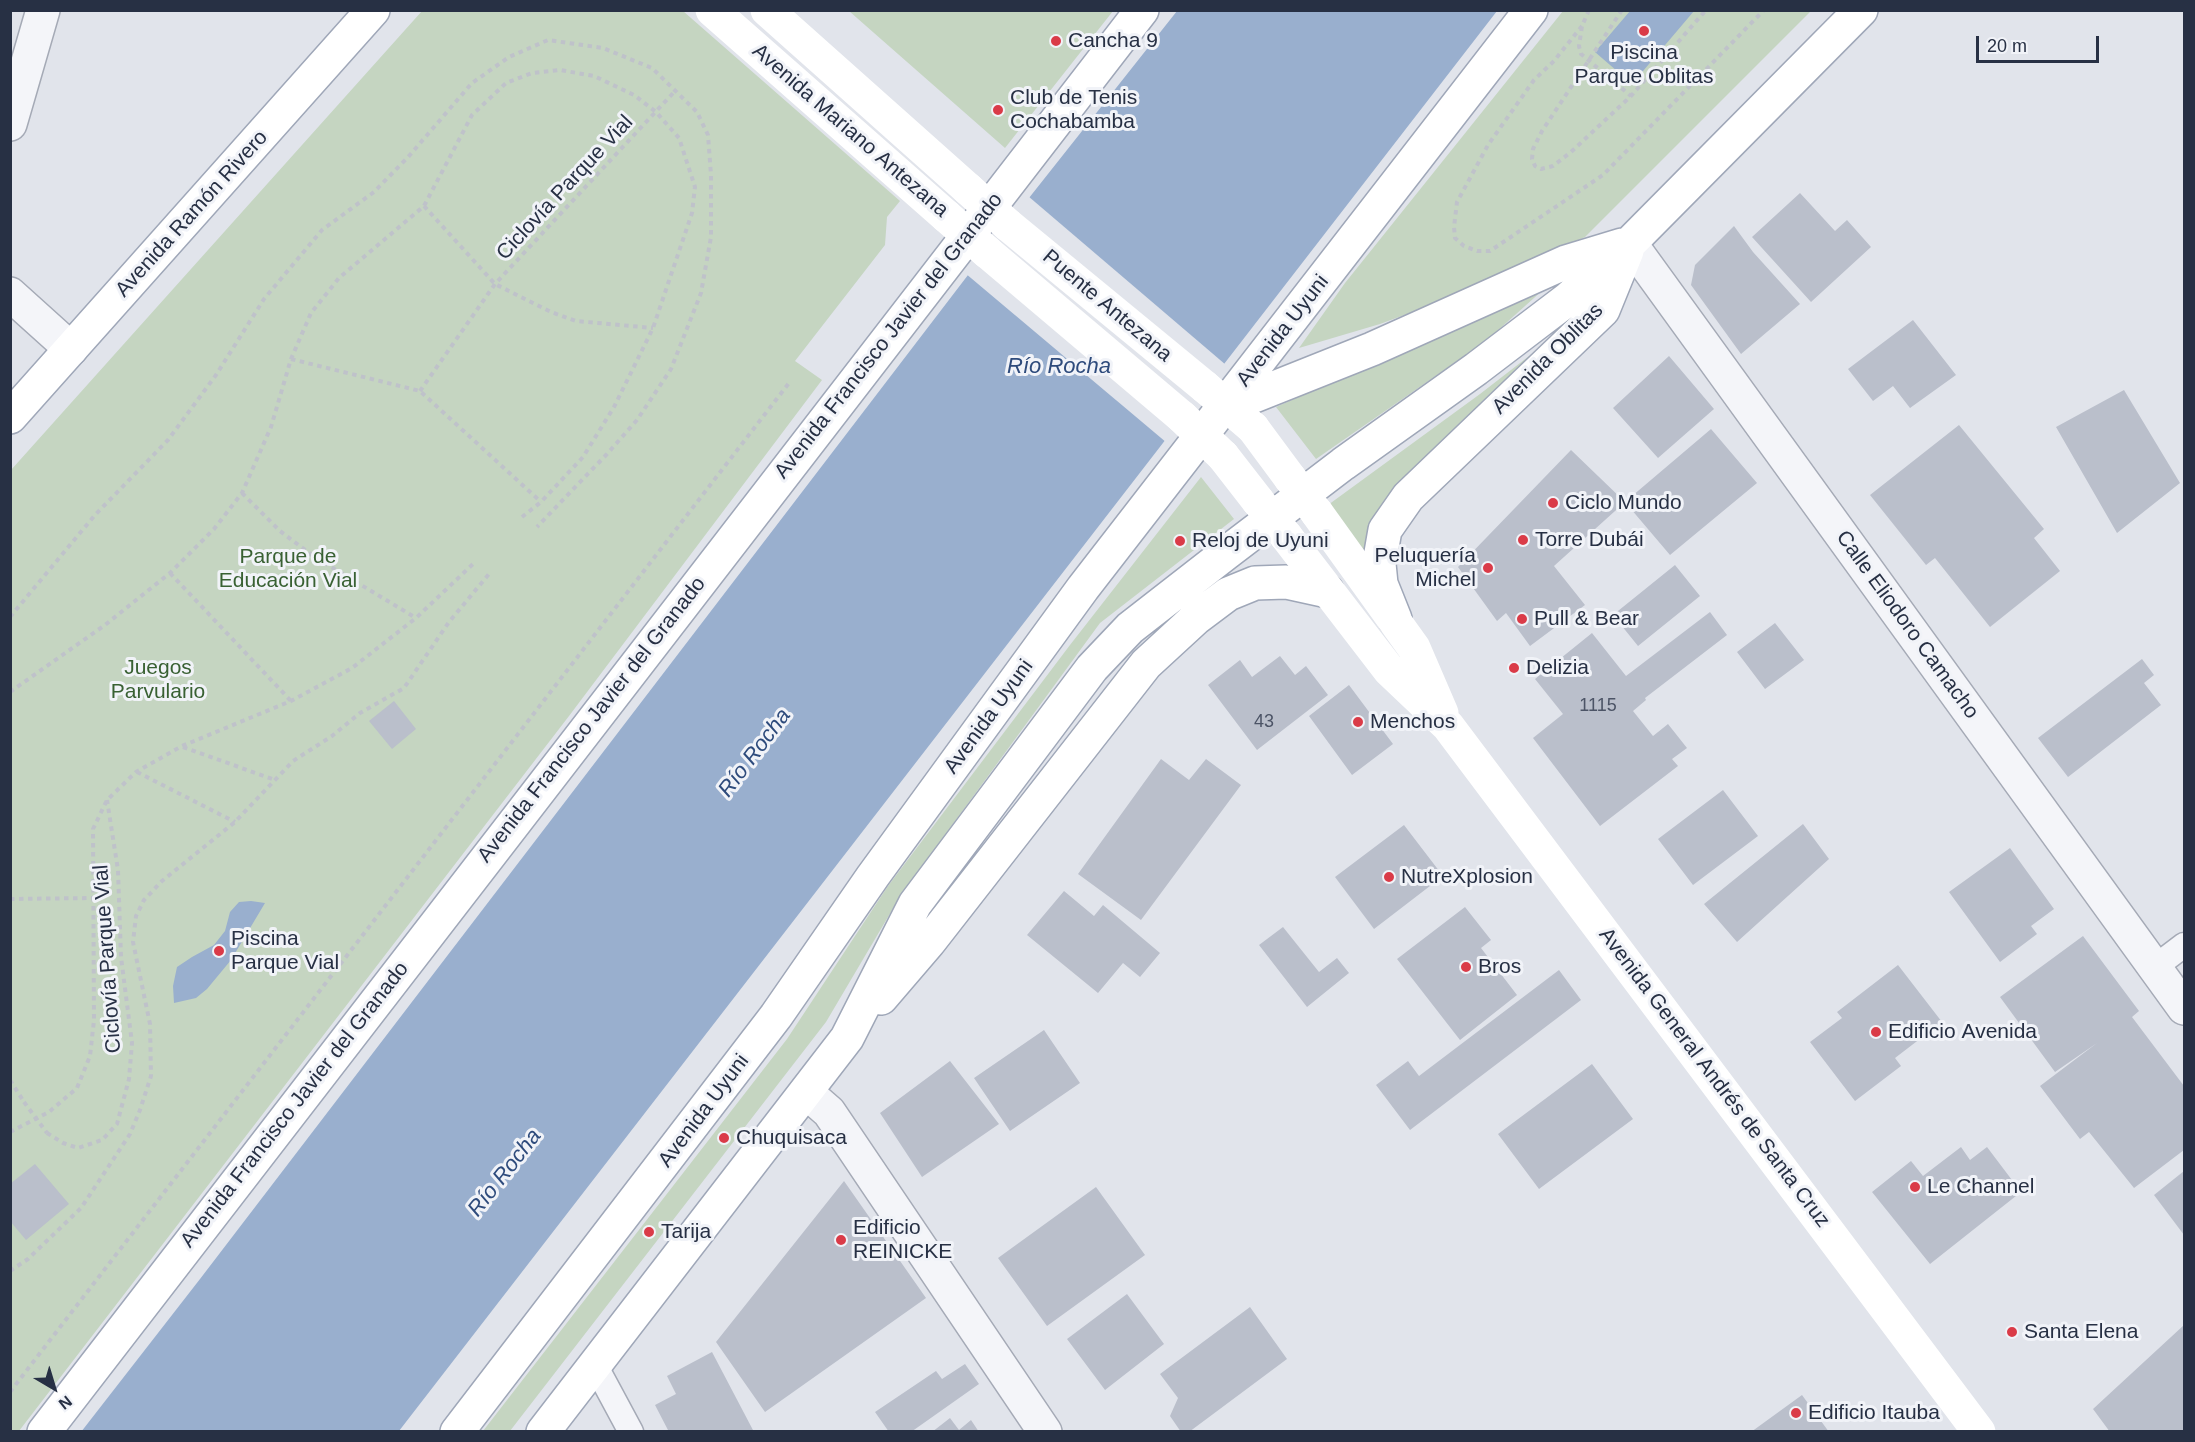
<!DOCTYPE html>
<html>
<head>
<meta charset="utf-8">
<style>
	body { margin:0 }
	#map { position:relative; width:2195px; height:1442px; overflow:hidden; background:#e1e4eb; font-family:Helvetica,sans-serif }
	canvas { display:block }
	.frame { position:absolute; inset:0; border:12px solid #273044; pointer-events:none }
	.north { position:absolute; left:24px; top:1358px; width:60px; height:60px; -webkit-text-stroke:4px #f1f3f8; paint-order:stroke; rotate:142deg; font-size:16px; font-weight:700; line-height:24px; text-align:center; color:#273044 }
	.north::after { content:''; display:block; margin:auto; width:21px; height:27px; background:#273044; clip-path:polygon(50% 0,100% 100%,50% 72%,0 100%) }
	.scale { position:absolute; left:1976px; top:36px; width:123px; height:27px; box-sizing:border-box; border:3px solid #273044; border-top:0; padding-left:8px; font-size:18px; line-height:21px; white-space:nowrap; color:#273044; -webkit-text-stroke:4px #f1f3f8; paint-order:stroke }
</style>
</head>
<body>
<div id="map">
<canvas width="2195" height="1442"></canvas>
<div class="frame"></div>
<div class="north">N</div>
<div class="scale">20 m</div>
</div>
<script>
const c = document.querySelector('canvas').getContext('2d');
c.lineJoin = 'round';
function paint(path, color) {
  c.fillStyle = color;
  c.fill(path, 'evenodd');
}
function shape(rows) {
  const path = new Path2D();
  for (const r of rows) {
    path.moveTo(r[0], r[1]);
    for (let i = 2; i < r.length; i += 2) path.lineTo(r[i], r[i + 1]);
  }
  return path;
}
function strokePath(path, color, width, dash) {
  c.strokeStyle = color;
  c.lineWidth = width;
  c.lineCap = dash ? 'butt' : 'round';
  c.setLineDash(dash || []);
  c.stroke(path);
}
function label(font, color, halo, rows, align = 'center') {
  c.font = font + ' Helvetica,sans-serif';
  c.lineWidth = 6;
  c.setLineDash([]);
  c.textBaseline = 'middle';
  c.strokeStyle = halo;
  c.fillStyle = color;
  for (const [text, x, y, turn = 0] of rows) {
    c.save();
    c.translate(x, y);
    c.rotate((+turn || 0) * Math.PI / 180);
    c.textAlign = isNaN(turn) ? turn : align;
    if (halo) c.strokeText(text, 0, 0);
    c.fillText(text, 0, 0);
    c.restore();
  }
}
const green = shape([
	[422,11,683,11,900,201,887,217,885,245,795,361,822,380,569,716,19,1431,11,1432,11,470],
	[849,11,1113,11,1005,148],
	[1563,11,1811,11,1585,237,1466,292,1380,324,1299,348,1345,283],
	[1544,289,1486,341,1316,459,1276,407],
	[1582,315,1388,499,1370,524,1369,566,1328,505,1480,394],
	[1201,477,1234,519,1100,623,901,895,826,1022,510,1431,483,1431,787,1039,888,886,1070,645]
]);
const water = shape([
	[1177,11,1497,11,399,1431,81,1432,200,1279,968,275],
	[1630,11,1694,11,1632,84,1595,52],
	[251,901,265,903,231,960,207,989,196,998,174,1003,173,986,177,967,192,957,214,945,225,931,230,912,239,902]
]);
const pier = shape([
	[1028,196,1226,365,1167,443,965,273]
]);
const building = shape([
	[1800,193,1835,231,1847,220,1871,247,1811,302,1752,237],
	[1734,226,1753,252,1800,304,1741,354,1691,285,1695,265],
	[1913,320,1956,375,1910,408,1893,386,1873,401,1848,369],
	[1669,356,1714,409,1658,458,1613,408],
	[2124,390,2180,483,2117,533,2056,427],
	[1959,425,2044,529,2034,538,2060,571,1990,627,1935,558,1926,565,1870,495],
	[1711,429,1757,483,1670,555,1625,502],
	[1571,450,1625,502,1554,566,1585,605,1530,646,1506,613,1497,621,1458,567],
	[1675,565,1700,596,1638,646,1613,615],
	[1710,612,1727,635,1645,698,1646,700,1633,711,1653,736,1668,724,1687,748,1672,759,1678,766,1600,826,1533,738,1563,714,1535,679,1592,633,1626,676],
	[1775,623,1804,660,1765,689,1737,652],
	[1280,656,1295,675,1306,666,1328,695,1257,750,1208,685,1240,660,1252,677],
	[2142,659,2154,675,2144,683,2161,705,2068,777,2038,738],
	[1349,685,1393,744,1352,775,1309,716],
	[394,701,416,729,392,749,369,721],
	[1161,759,1189,780,1206,759,1241,785,1141,920,1078,874],
	[1723,790,1758,836,1693,885,1658,839],
	[1803,824,1829,859,1737,942,1704,904],
	[1404,825,1443,876,1374,929,1335,877],
	[2010,848,2054,909,2031,926,2037,934,2000,962,1949,892],
	[1064,891,1094,916,1103,905,1160,953,1140,977,1123,963,1098,993,1027,935],
	[1465,907,1491,940,1481,948,1517,995,1460,1040,1397,959],
	[1283,927,1319,972,1337,958,1349,973,1307,1007,1259,945],
	[2083,936,2139,1011,2132,1017,2184,1086,2184,1150,2134,1188,2089,1132,2080,1139,2040,1086,2097,1043,2055,1072,2000,997],
	[1898,965,1942,1022,1895,1058,1901,1066,1855,1101,1810,1042,1842,1018,1837,1012],
	[1559,970,1581,1000,1410,1130,1376,1085,1408,1061,1419,1076],
	[1044,1030,1080,1083,1010,1131,974,1078],
	[950,1061,999,1124,922,1177,880,1113],
	[1592,1064,1633,1119,1539,1189,1498,1134],
	[1961,1147,1970,1160,1987,1147,2021,1192,1930,1264,1872,1192,1911,1161,1923,1176],
	[35,1164,69,1204,26,1240,10,1221,10,1184],
	[2184,1171,2184,1235,2154,1195],
	[844,1181,926,1298,765,1412,716,1342],
	[1096,1187,1145,1255,1047,1326,998,1258],
	[1127,1294,1164,1344,1105,1390,1067,1339],
	[1250,1307,1287,1359,1189,1432,1181,1432,1170,1416,1178,1398,1160,1374],
	[2184,1325,2184,1432,2110,1432,2093,1409],
	[712,1352,754,1432,669,1432,655,1405,676,1394,667,1376],
	[965,1364,979,1384,911,1432,889,1432,875,1412,936,1371,942,1379],
	[1802,1395,1829,1432,1751,1432],
	[950,1418,959,1430,971,1420,979,1432,932,1432]
]);
const path = shape([
	[1589,10,1582,26,1579,46,1581,54,1631,96],
	[1622,10,1542,131,1533,149,1532,159,1535,166,1541,169,1553,166,1571,152,1631,96,1706,10],
	[1582,26,1554,61,1534,80,1488,145,1457,202,1454,227,1455,238,1464,246,1477,251,1490,251,1603,175,1764,10],
	[424,206,495,284,551,312,576,321,653,328],
	[291,359,420,391,541,502],
	[420,391,495,284,675,91],
	[242,493,280,531,313,556,416,618],
	[170,573,291,701],
	[10,617,95,515,168,440,216,375,264,299,322,230,374,192,409,156,472,83,509,57,548,40,603,48,652,68,697,112,708,135,711,175,711,237,701,293,671,369,637,420,607,454,537,527],
	[10,692,105,625,170,573,214,529,242,493,271,427,291,359,311,313,339,278,424,206,472,115,506,83,532,73,560,70,594,76,634,95,656,112,679,138,695,187,692,213,653,328,614,407,583,457,541,502,522,517],
	[183,747,275,780],
	[137,772,235,822],
	[10,899,93,898],
	[10,1080,24,1102],
	[10,1132,49,1112,77,1088,90,1056,94,1020,93,829,107,800,136,772,182,746,291,701,352,668,416,618,473,564],
	[47,1133,63,1143,78,1148,102,1140,117,1124,129,1079,132,1043,121,957,118,870,107,800],
	[10,1271,28,1259,81,1208,130,1134,140,1110,151,1076,150,1024,133,942,136,916,144,900,162,881,235,822,293,761,332,736,360,713,404,688,449,622,489,574],
	[10,1392,789,383]
]);
const service = shape([
	[2155,967,2184,945],
	[595,1365,631,1432]
]);
const minor = shape([
	[10,124,43,10],
	[1630,243,2184,1008],
	[10,294,71,349],
	[806,1092,829,1112,1045,1432]
]);
const secondary = shape([
	[712,10,946,216],
	[767,10,968,189],
	[1008,225,1205,387],
	[987,252,1182,417],
	[1253,428,1290,478],
	[1223,456,1258,501],
	[1317,513,1414,648,1442,713],
	[1286,536,1389,670,1448,726,1979,1432]
]);
const primary = shape([
	[1224,408,1372,349,1566,262,1622,245],
	[10,417,373,10],
	[1395,619,1381,584,1379,564,1385,530,1408,497,1603,310,1627,251],
	[881,998,929,942,1146,664,1196,618,1228,594,1255,583,1286,582,1327,591],
	[44,1432,1142,10],
	[457,1432,776,1016,873,876,1083,588,1531,10],
	[543,1432,847,1038,915,904,1092,668,1130,628,1225,554,1343,464,1476,369,1568,299,1630,243,1861,10]
]);
const pathBridge = shape([
	[24,1102,47,1133]
]);
const secondaryBridge = shape([
	[968,189,1008,225],
	[946,216,987,252],
	[1205,387,1253,428],
	[1182,417,1223,456],
	[1290,478,1317,513],
	[1258,501,1286,536]
]);
const markers = [
	[1644,31,6,"#da3b48"],
	[1056,41,6,"#da3b48"],
	[998,110,6,"#da3b48"],
	[1553,503,6,"#da3b48"],
	[1523,540,6,"#da3b48"],
	[1180,541,6,"#da3b48"],
	[1488,568,6,"#da3b48"],
	[1522,619,6,"#da3b48"],
	[1514,668,6,"#da3b48"],
	[1358,722,6,"#da3b48"],
	[1389,877,6,"#da3b48"],
	[219,951,6,"#da3b48"],
	[1466,967,6,"#da3b48"],
	[1876,1032,6,"#da3b48"],
	[724,1138,6,"#da3b48"],
	[1915,1187,6,"#da3b48"],
	[649,1232,6,"#da3b48"],
	[841,1240,6,"#da3b48"],
	[2012,1332,6,"#da3b48"],
	[1796,1413,6,"#da3b48"]
];
const numberNames = [
	["1115",1598,706],
	["43",1264,722]
];
const poiNames = [
	["Cancha 9",1068,41],
	["Piscina",1644,53,"center"],
	["Parque Oblitas",1644,77,"center"],
	["Club de Tenis",1010,98],
	["Cochabamba",1010,122],
	["Ciclo Mundo",1565,503],
	["Torre Dubái",1535,540],
	["Reloj de Uyuni",1192,541],
	["Peluquería",1476,556,"right"],
	["Michel",1476,580,"right"],
	["Pull & Bear",1534,619],
	["Delizia",1526,668],
	["Menchos",1370,722],
	["NutreXplosion",1401,877],
	["Piscina",231,939],
	["Parque Vial",231,963],
	["Bros",1478,967],
	["Edificio Avenida",1888,1032],
	["Chuquisaca",736,1138],
	["Le Channel",1927,1187],
	["Edificio",853,1228],
	["REINICKE",853,1252],
	["Tarija",661,1232],
	["Santa Elena",2024,1332],
	["Edificio Itauba",1808,1413]
];
const streetNames = [
	["Avenida Mariano Antezana",850,131,41],
	["Ciclovía Parque Vial",565,188,-47],
	["Avenida Ramón Rivero",192,214,-48],
	["Puente Antezana",1107,306,40],
	["Avenida Uyuni",1283,331,-52],
	["Avenida Francisco Javier del Granado",889,336,-52],
	["Avenida Oblitas",1548,359,-45],
	["Calle Eliodoro Camacho",1907,625,54],
	["Avenida Uyuni",989,717,-54],
	["Avenida Francisco Javier del Granado",592,720,-52],
	["Ciclovía Parque Vial",108,959,-94],
	["Avenida General Andrés de Santa Cruz",1714,1078,53],
	["Avenida Francisco Javier del Granado",295,1105,-52],
	["Avenida Uyuni",704,1111,-53]
];
const parkNames = [
	["Parque de",288,557],
	["Educación Vial",288,581],
	["Juegos",158,668],
	["Parvulario",158,692]
];
const waterNames = [
	["Río Rocha",1059,367],
	["Río Rocha",755,753,-53],
	["Río Rocha",505,1173,-52]
];
paint(green, '#c5d5c1');
paint(water, '#99afce');
paint(pier, '#e1e4eb');
paint(building, '#babfcb');
strokePath(service, '#a5aab6', 27);
strokePath(minor, '#a5aab6', 36);
strokePath(primary, '#9fa7b8', 36);
strokePath(path, '#bfc2ca', 4, [4.5, 4.5]);
strokePath(service, '#f4f5f9', 24);
strokePath(minor, '#f4f5f9', 33);
strokePath(secondary, '#fff', 33);
strokePath(primary, '#fff', 33);
strokePath(pathBridge, '#bfc2ca', 4, [4.5, 4.5]);
strokePath(secondaryBridge, '#fff', 33);
for (const [x, y, r, color] of markers) {
  const dot = new Path2D();
  dot.arc(x, y, r, 0, 2 * Math.PI);
  c.fillStyle = color;
  c.fill(dot);
  strokePath(dot, '#f1f3f8', 2);
}
label('18px', '#4c5466', null, numberNames);
label('21px', '#273044', '#f1f3f8', poiNames, 'left');
label('21px', '#273044', '#f1f3f8', streetNames);
label('21px', '#396133', '#f1f3f8', parkNames);
label('italic 22px', '#2e4b7c', '#f1f3f8', waterNames);
</script>
</body>
</html>
